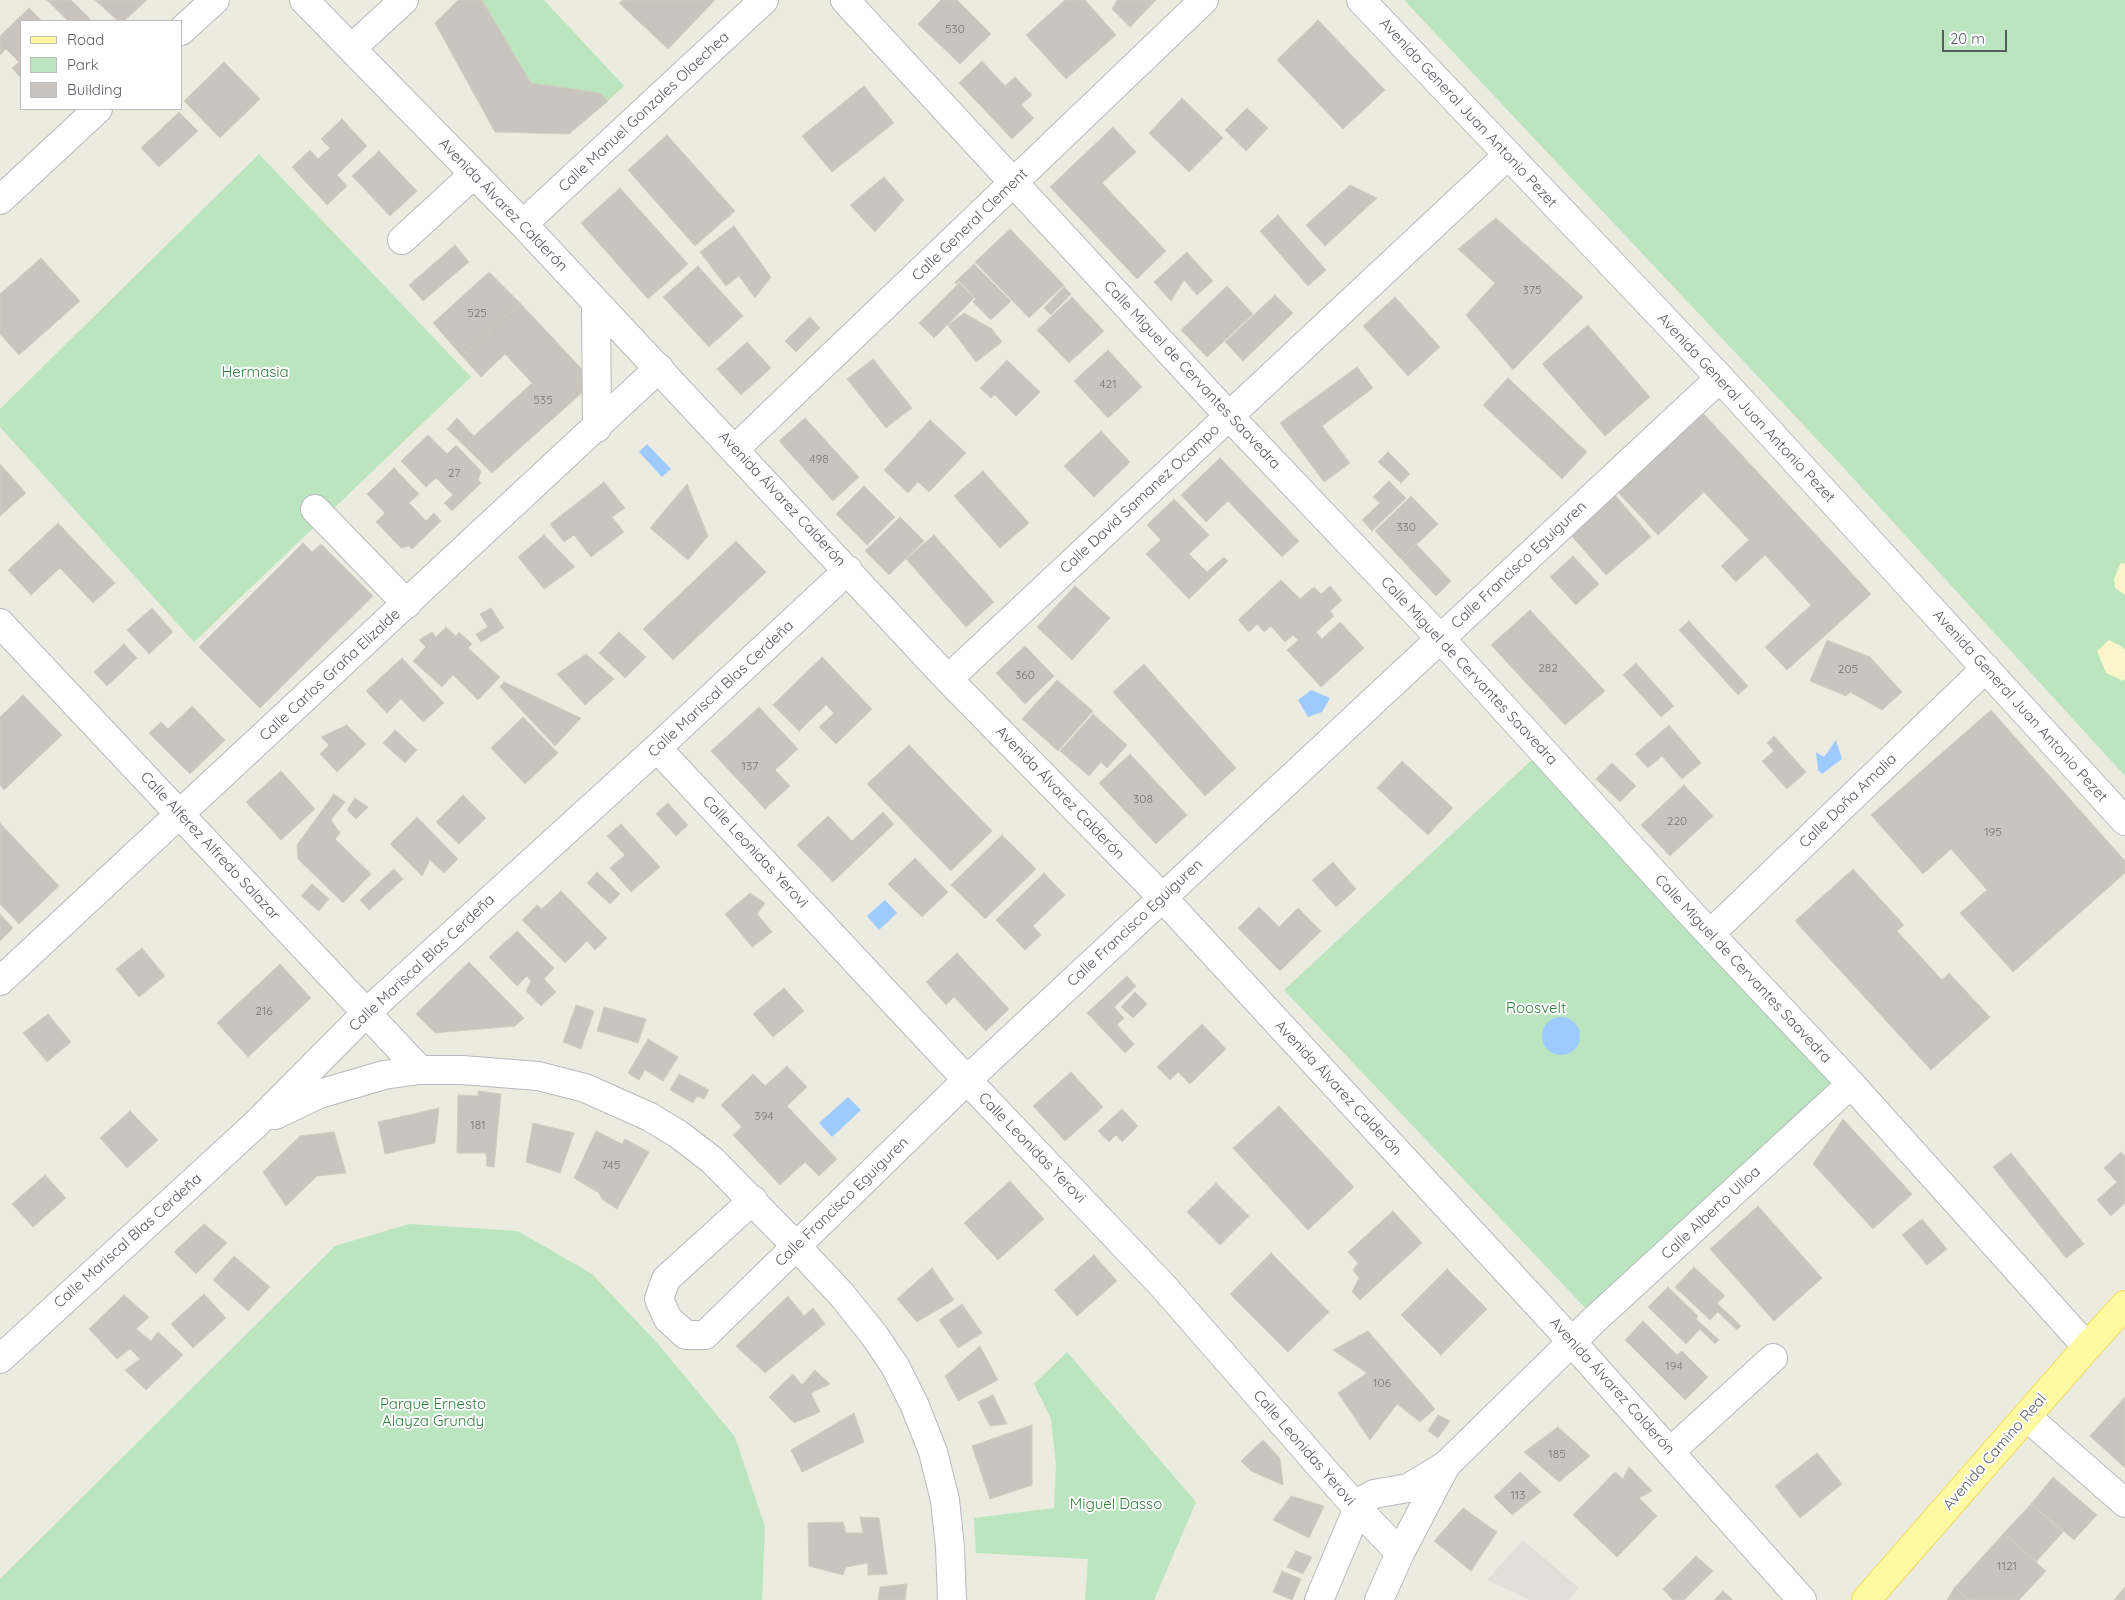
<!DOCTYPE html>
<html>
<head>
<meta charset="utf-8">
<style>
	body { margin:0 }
	#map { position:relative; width:2125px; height:1600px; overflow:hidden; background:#ecebdf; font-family:Quicksand,sans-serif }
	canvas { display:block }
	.legend { position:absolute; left:20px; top:20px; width:162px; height:90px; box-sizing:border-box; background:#fff; border:1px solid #bcbdc0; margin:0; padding:6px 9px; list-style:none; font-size:15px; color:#585b61 }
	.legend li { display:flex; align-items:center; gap:10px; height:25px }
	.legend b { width:25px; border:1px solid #bcbdc0 }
	.scale { position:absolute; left:1942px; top:30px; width:65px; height:22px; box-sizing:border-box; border:2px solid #585b61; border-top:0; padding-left:6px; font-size:15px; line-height:18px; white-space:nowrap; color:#585b61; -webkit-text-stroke:4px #fff; paint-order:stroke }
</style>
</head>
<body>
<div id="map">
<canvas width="2125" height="1600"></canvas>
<ul class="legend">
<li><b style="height:6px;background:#fffaa2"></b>Road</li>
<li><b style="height:14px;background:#bae5bf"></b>Park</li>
<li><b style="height:14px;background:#c7c5bd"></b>Building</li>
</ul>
<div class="scale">20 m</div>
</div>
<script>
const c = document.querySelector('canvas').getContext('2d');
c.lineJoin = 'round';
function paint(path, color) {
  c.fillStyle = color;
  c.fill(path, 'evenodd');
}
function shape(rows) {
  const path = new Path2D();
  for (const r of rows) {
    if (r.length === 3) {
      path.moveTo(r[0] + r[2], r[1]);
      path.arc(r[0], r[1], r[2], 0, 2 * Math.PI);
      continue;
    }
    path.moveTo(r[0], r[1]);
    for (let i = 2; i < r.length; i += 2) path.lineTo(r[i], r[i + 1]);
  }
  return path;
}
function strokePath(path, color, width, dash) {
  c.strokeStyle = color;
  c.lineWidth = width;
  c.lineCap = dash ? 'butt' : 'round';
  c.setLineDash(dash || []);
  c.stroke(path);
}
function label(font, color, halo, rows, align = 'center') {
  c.font = font + ' Quicksand,sans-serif';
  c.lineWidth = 4;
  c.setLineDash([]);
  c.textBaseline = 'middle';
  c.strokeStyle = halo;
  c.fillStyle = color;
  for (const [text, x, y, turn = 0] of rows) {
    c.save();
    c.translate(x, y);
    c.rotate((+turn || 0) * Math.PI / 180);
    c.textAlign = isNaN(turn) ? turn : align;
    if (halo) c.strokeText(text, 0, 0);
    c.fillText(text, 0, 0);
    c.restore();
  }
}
const industrial = shape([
	[1523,1540,1579,1588,1569,1600,1530,1600,1487,1580]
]);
const green = shape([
	[482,0,544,0,624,86,608,101,600,93,531,83],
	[1404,0,2125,0,2125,776,1841,465],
	[259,154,471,377,194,642,0,427,0,409],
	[1536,756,1838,1084,1591,1314,1284,990],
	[409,1224,518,1231,592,1274,659,1345,735,1437,765,1527,762,1600,0,1600,0,1579,335,1246],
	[1067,1352,1196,1502,1154,1600,1085,1600,1088,1559,976,1553,974,1518,1054,1508,1056,1465,1051,1419,1034,1384]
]);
const sand = shape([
	[2125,563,2125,595,2115,588,2114,579,2120,564],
	[2109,640,2121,646,2125,650,2125,679,2123,681,2106,673,2097,651]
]);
const water = shape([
	[647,444,671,469,662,477,639,452],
	[1311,690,1330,698,1322,712,1308,717,1298,700],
	[1836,740,1842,759,1822,774,1818,770,1816,752,1824,757],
	[885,900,897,913,879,930,867,916],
	[1561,1036,19],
	[848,1097,861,1110,832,1137,819,1123]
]);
const building = shape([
	[47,0,71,0,92,21,68,21,47,0],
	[95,0,147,0,124,21,118,21,95,0],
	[458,0,482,0,531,83,600,93,608,101,569,134,495,132,435,23,458,0],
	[623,0,715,0,668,49,619,3,623,0],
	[941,0,957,0,991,34,960,64,918,24,941,0],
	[1065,0,1085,0,1116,35,1066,79,1026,35,1065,0],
	[1117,0,1156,0,1130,27,1112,9,1117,0],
	[29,8,42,21,21,21,21,78,12,68,19,62,6,49,0,55,0,36,29,8],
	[1318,20,1385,90,1343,129,1277,60,1318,20],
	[982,61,1005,86,1015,77,1032,95,1021,105,1034,118,1012,139,959,83,982,61],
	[224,62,260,99,220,138,184,101,224,62],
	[864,86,894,123,832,172,802,136,864,86],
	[1182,98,1223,138,1189,172,1149,133,1182,98],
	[1247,108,1268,128,1246,151,1225,130,1247,108],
	[179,112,198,131,159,167,141,148,179,112],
	[342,119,367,146,337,175,347,186,327,205,292,167,310,150,318,159,330,148,321,139,342,119],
	[1113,127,1136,152,1102,183,1166,251,1137,279,1050,187,1113,127],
	[667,135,735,211,695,246,628,170,667,135],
	[379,151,417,191,390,216,352,176,379,151],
	[884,177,904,200,875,232,850,205,884,177],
	[1350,185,1377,198,1325,246,1306,225,1350,185],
	[620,188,688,264,648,299,581,223,620,188],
	[1278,215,1326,270,1308,286,1260,231,1278,215],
	[1496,218,1583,297,1513,370,1466,315,1495,283,1458,249,1496,218],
	[734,226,771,277,755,298,739,276,726,286,700,252,734,226],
	[1010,229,1064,285,1029,318,975,262,1010,229],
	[455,245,469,262,423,301,409,285,455,245],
	[1187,252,1213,281,1197,295,1184,280,1171,301,1154,282,1187,252],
	[41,258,80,301,19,355,0,334,0,294,41,258],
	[974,264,1011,301,991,320,973,302,976,299,959,281,956,284,955,282,974,264],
	[698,266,743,316,709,347,663,297,698,266],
	[489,272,520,303,462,356,433,323,489,272],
	[959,283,974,298,934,338,919,323,959,283],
	[1227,286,1253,314,1207,357,1181,330,1227,286],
	[1064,287,1071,294,1051,315,1044,308,1064,287],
	[1275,295,1293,313,1243,361,1225,342,1275,295],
	[1072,297,1104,331,1069,363,1037,330,1072,297],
	[1395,297,1440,347,1408,376,1363,326,1395,297],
	[520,303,594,382,492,473,447,429,457,418,474,436,532,383,505,354,481,377,462,356,520,303],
	[964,313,992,329,1002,342,976,362,948,325,964,313],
	[810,317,820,328,796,352,785,341,810,317],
	[1588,325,1650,397,1605,436,1542,364,1588,325],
	[747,342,771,368,741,395,717,369,747,342],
	[1108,350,1142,387,1108,418,1074,381,1108,350],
	[873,359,912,408,886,428,847,379,873,359],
	[1007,360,1040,392,1016,416,995,395,991,398,980,388,1007,360],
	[1357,367,1373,388,1322,426,1350,463,1324,482,1280,423,1357,367],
	[1508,378,1587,452,1562,479,1483,405,1508,378],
	[1700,410,1871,594,1787,670,1765,647,1811,605,1765,555,1736,582,1721,566,1749,540,1704,492,1658,535,1615,489,1700,410],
	[805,418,859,477,833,501,779,441,805,418],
	[930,420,966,453,929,492,918,482,908,493,884,470,930,420],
	[1101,431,1130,462,1094,497,1064,466,1101,431],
	[428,435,447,454,456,445,481,471,478,480,481,483,452,511,444,503,453,495,436,478,426,487,401,461,428,435],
	[1388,452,1410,474,1401,483,1378,462,1388,452],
	[1220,458,1299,541,1282,557,1228,501,1206,522,1181,495,1220,458],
	[0,464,26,493,0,516,0,464],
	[394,468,419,494,409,503,426,521,434,513,441,521,412,549,409,546,401,548,376,522,385,513,367,494,394,468],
	[983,471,1029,523,1000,548,954,496,983,471],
	[1389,481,1406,498,1372,531,1362,520,1380,503,1373,497,1389,481],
	[604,482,625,508,612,517,624,532,591,557,574,535,564,542,550,524,604,482],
	[687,484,708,536,688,560,650,528,687,484],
	[864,486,895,517,867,545,836,514,864,486],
	[1615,495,1651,537,1606,575,1570,534,1615,495],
	[1411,496,1438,524,1401,559,1375,531,1411,496],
	[1174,499,1209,535,1189,554,1207,572,1224,557,1228,561,1189,599,1146,554,1161,540,1147,525,1174,499],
	[900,517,924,541,889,575,865,551,900,517],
	[58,523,115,583,93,603,60,568,31,595,8,570,58,523],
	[544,535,575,567,544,589,518,557,544,535],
	[934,535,994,602,966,627,906,559,934,535],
	[736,541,766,572,673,660,643,629,736,541],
	[303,543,312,552,321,544,373,596,260,708,199,647,303,543],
	[1416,544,1451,581,1436,596,1401,559,1416,544],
	[1573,556,1599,584,1576,605,1550,577,1573,556],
	[1281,580,1300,599,1314,587,1321,594,1330,586,1342,600,1330,611,1334,616,1316,632,1322,639,1340,622,1364,648,1321,687,1287,650,1298,640,1293,635,1285,642,1271,626,1264,632,1257,624,1249,632,1238,620,1281,580],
	[1075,586,1110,618,1072,660,1037,627,1075,586],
	[152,608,173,632,149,654,127,630,152,608],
	[491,608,504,628,481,642,476,634,488,627,480,614,491,608],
	[1530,610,1605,691,1565,725,1491,645,1530,610],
	[1689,621,1748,686,1738,695,1679,630,1689,621],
	[446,627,456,636,459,632,472,644,468,648,500,677,478,700,453,675,442,687,413,661,426,647,419,640,432,632,436,637,446,627],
	[619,632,646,657,625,678,599,653,619,632],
	[1827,640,1870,657,1902,692,1882,710,1850,692,1846,696,1810,681,1827,640],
	[124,644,137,658,107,686,94,672,124,644],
	[1025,646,1054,676,1025,704,996,673,1025,646],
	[586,654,614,679,585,705,557,674,586,654],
	[822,657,872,709,836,744,819,727,834,713,826,705,799,731,773,705,822,657],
	[402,658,444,703,423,722,401,699,387,713,366,691,402,658],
	[1636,663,1674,706,1661,717,1623,675,1636,663],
	[1144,664,1236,768,1205,796,1113,692,1144,664],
	[1057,680,1093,711,1058,751,1022,719,1057,680],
	[504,682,581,718,555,746,500,687,504,682],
	[23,695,62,735,4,790,0,785,0,717,23,695],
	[192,706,225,740,190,774,149,733,161,722,168,729,192,706],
	[759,707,798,749,775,770,790,786,765,809,711,751,759,707],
	[1991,710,2125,861,2125,873,2013,972,1960,913,1987,890,1951,849,1923,874,1871,815,1991,710],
	[1093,714,1127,745,1107,768,1101,762,1089,776,1060,751,1093,714],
	[523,717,558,753,525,784,491,748,523,717],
	[347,725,366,744,337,772,320,754,329,745,321,737,347,725],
	[1669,725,1701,763,1682,779,1662,756,1648,768,1635,754,1669,725],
	[395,730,417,750,405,763,383,743,395,730],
	[1774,736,1806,772,1787,789,1762,761,1774,751,1767,743,1774,736],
	[909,745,992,831,951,871,867,784,909,745],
	[1130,754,1187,815,1156,844,1099,783,1130,754],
	[1402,761,1453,808,1428,835,1377,788,1402,761],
	[1612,763,1636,786,1620,802,1596,779,1612,763],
	[281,771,315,809,281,840,246,802,281,771],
	[1684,785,1713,816,1670,856,1641,825,1684,785],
	[334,794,345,802,331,820,340,833,335,839,371,874,343,903,298,859,297,845,334,794],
	[463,795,486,818,459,844,436,822,463,795],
	[355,798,368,807,356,819,347,810,355,798],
	[668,803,688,825,676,836,656,814,668,803],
	[883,812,894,824,833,882,797,845,828,816,852,841,883,812],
	[417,817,458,859,444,873,430,860,422,876,390,844,417,817],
	[0,823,59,886,19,924,0,904,0,823],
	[621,824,660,867,631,892,610,868,625,855,607,836,621,824],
	[1002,835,1036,869,985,919,951,885,1002,835],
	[915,858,948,892,922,917,888,884,915,858],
	[1333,862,1356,889,1336,907,1312,880,1333,862],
	[394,869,403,879,369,910,360,900,394,869],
	[1853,869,1904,925,1897,931,1942,980,1949,973,1990,1017,1931,1070,1795,921,1853,869],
	[597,872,620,894,610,904,587,883,597,872],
	[1044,873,1065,895,1033,926,1041,935,1025,950,996,920,1044,873],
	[312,884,329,899,319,911,301,896,312,884],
	[561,891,607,938,595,950,587,941,565,963,522,920,537,905,542,909,561,891],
	[750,893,765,903,757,914,772,932,752,947,725,914,750,893],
	[1259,907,1279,927,1298,908,1321,931,1280,971,1238,928,1259,907],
	[0,914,13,928,0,941,0,914],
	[517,931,554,968,544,979,556,992,541,1006,526,991,531,981,527,976,517,986,489,957,517,931],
	[142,948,165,976,139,997,116,969,142,948],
	[957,953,1009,1009,986,1031,954,997,946,1005,926,982,957,953],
	[469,962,524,1018,515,1026,435,1033,416,1014,469,962],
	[280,964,311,998,248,1057,217,1023,280,964],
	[1127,976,1136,986,1114,1007,1124,1018,1117,1025,1134,1044,1125,1053,1087,1013,1127,976],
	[784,988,804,1011,773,1037,753,1014,784,988],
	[1135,992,1147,1004,1133,1018,1121,1007,1135,992],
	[576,1005,594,1011,581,1049,563,1042,576,1005],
	[604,1007,646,1019,638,1043,597,1031,604,1007],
	[48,1014,71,1042,47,1062,23,1033,48,1014],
	[1202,1024,1226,1049,1190,1084,1178,1072,1170,1080,1157,1067,1202,1024],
	[648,1039,678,1057,663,1081,645,1070,639,1080,628,1073,648,1039],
	[787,1066,807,1087,787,1106,837,1159,819,1176,805,1162,780,1185,733,1135,742,1127,721,1105,753,1074,765,1086,787,1066],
	[1071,1072,1103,1107,1065,1141,1033,1106,1071,1072],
	[679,1074,709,1090,704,1099,697,1096,693,1103,670,1090,679,1074],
	[478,1091,501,1094,494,1167,487,1166,486,1153,457,1153,458,1095,478,1096,478,1091],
	[1279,1106,1354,1187,1308,1230,1233,1148,1279,1106],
	[439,1108,435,1143,385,1154,378,1122,439,1108],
	[1122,1109,1138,1126,1122,1142,1116,1135,1109,1142,1098,1131,1122,1109],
	[130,1111,158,1140,127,1168,100,1138,130,1111],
	[1843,1119,1912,1194,1873,1229,1813,1164,1843,1119],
	[533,1123,574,1133,560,1173,526,1162,533,1123],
	[596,1131,622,1144,625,1139,649,1152,617,1209,602,1199,599,1193,574,1178,596,1131],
	[334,1132,346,1173,317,1176,286,1206,263,1172,300,1136,334,1132],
	[2121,1152,2125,1156,2125,1203,2111,1216,2097,1200,2117,1182,2104,1168,2121,1152],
	[2011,1153,2084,1244,2066,1258,1993,1167,2011,1153],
	[45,1175,66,1198,33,1227,12,1204,45,1175],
	[1010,1181,1044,1219,998,1260,964,1223,1010,1181],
	[1216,1183,1249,1216,1220,1245,1187,1212,1216,1183],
	[1758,1206,1822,1278,1774,1321,1710,1249,1758,1206],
	[1393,1211,1422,1243,1360,1300,1352,1292,1359,1278,1353,1270,1358,1263,1348,1252,1393,1211],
	[1922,1219,1947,1249,1927,1265,1902,1235,1922,1219],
	[204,1224,227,1243,196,1274,174,1252,204,1224],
	[1271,1253,1329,1312,1288,1352,1230,1294,1271,1253],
	[1094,1255,1117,1281,1077,1316,1054,1290,1094,1255],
	[234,1256,270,1287,248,1311,213,1280,234,1256],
	[1694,1267,1725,1296,1717,1303,1741,1326,1737,1330,1718,1312,1710,1320,1675,1287,1694,1267],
	[932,1268,954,1300,917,1322,897,1299,932,1268],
	[1447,1269,1487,1309,1441,1355,1401,1315,1447,1269],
	[1668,1287,1698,1316,1696,1319,1719,1340,1715,1344,1700,1329,1686,1344,1648,1307,1668,1287],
	[204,1294,226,1318,193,1348,171,1324,204,1294],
	[124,1295,149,1317,136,1329,151,1341,158,1332,183,1355,146,1390,125,1370,140,1359,130,1349,117,1359,89,1329,124,1295],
	[788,1296,804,1316,813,1308,825,1324,765,1373,736,1346,788,1296],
	[962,1304,982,1333,958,1348,939,1320,962,1304],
	[1643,1321,1677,1355,1682,1351,1708,1377,1685,1400,1625,1340,1643,1321],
	[1368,1331,1435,1409,1420,1422,1397,1404,1370,1440,1338,1393,1367,1373,1333,1350,1368,1331],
	[980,1346,998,1380,958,1401,945,1376,980,1346],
	[815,1370,830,1384,811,1393,820,1412,794,1423,769,1397,793,1374,802,1385,815,1370],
	[993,1395,1007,1424,990,1426,978,1402,993,1395],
	[2125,1397,2125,1468,2090,1436,2125,1397],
	[854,1413,864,1442,802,1472,791,1450,854,1413],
	[1438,1415,1450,1421,1438,1438,1428,1431,1438,1415],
	[1032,1425,1032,1485,990,1499,972,1446,1032,1425],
	[1558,1427,1590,1456,1559,1482,1524,1452,1558,1427],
	[1263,1440,1280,1458,1283,1485,1251,1471,1241,1461,1263,1440],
	[1817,1453,1842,1484,1800,1518,1775,1486,1817,1453],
	[1629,1467,1652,1491,1639,1498,1657,1516,1617,1557,1573,1515,1615,1472,1623,1479,1629,1467],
	[1520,1472,1541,1492,1512,1515,1494,1497,1520,1472],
	[2053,1477,2097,1515,2074,1540,2031,1504,2053,1477],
	[1291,1496,1324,1506,1309,1538,1273,1520,1291,1496],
	[2031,1504,2063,1532,2036,1562,2004,1533,2031,1504],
	[1463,1508,1497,1532,1471,1571,1434,1541,1463,1508],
	[860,1517,879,1518,887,1574,868,1575,868,1563,846,1567,843,1575,809,1566,808,1523,843,1522,846,1533,863,1533,860,1517],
	[2004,1533,2046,1571,2019,1600,1969,1600,1955,1587,2004,1533],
	[1296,1551,1312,1557,1303,1574,1287,1567,1296,1551],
	[1696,1556,1713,1571,1684,1600,1673,1600,1663,1589,1696,1556],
	[1282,1571,1301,1579,1292,1600,1273,1592,1282,1571],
	[907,1584,905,1600,878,1600,880,1587,907,1584],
	[1955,1587,1969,1600,1947,1600,1955,1587],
	[2125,1587,2125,1600,2114,1600,2125,1587],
	[1723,1591,1733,1600,1714,1600,1723,1591]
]);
const minor = shape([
	[304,0,523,224,948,679,1162,897,1554,1322,1802,1600],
	[845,0,1229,416,1440,638,1695,918,1851,1084,2087,1347],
	[1361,0,1720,378,2125,821],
	[181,31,215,0],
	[352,48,404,0],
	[0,200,98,109],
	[523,224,764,0],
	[402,240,474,174],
	[596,303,597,428],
	[735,449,1204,0],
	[315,509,407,604],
	[0,623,420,1070],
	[948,679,1507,156],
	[657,748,967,1080,1162,1285,1357,1508,1400,1553],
	[1710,934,1986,668],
	[0,981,659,368],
	[275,1115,319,1094,384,1075,420,1070,462,1070,538,1076,585,1088,650,1117,678,1134,712,1160,797,1247,842,1295,874,1335,895,1366,915,1406,933,1452,945,1500,950,1547,952,1600],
	[753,1200,666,1279,659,1299,668,1319,686,1335,705,1335,967,1080,1720,378],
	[0,1359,256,1124,367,1012,657,748,848,570],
	[2027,1417,2125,1503],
	[1671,1451,1773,1358],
	[1319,1600,1361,1501,1374,1494,1408,1488,1446,1465,1592,1322,1851,1084],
	[1379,1600,1400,1553,1445,1467]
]);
const major = shape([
	[1866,1600,2087,1347,2125,1305]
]);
const numberNames = [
	["530",955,29],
	["375",1532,290],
	["525",477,313],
	["421",1108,384],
	["535",543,400],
	["498",819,459],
	["27",454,473],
	["330",1406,527],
	["282",1548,668],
	["205",1848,669],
	["360",1025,675],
	["137",750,766],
	["308",1143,799],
	["220",1677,821],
	["195",1993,832],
	["216",264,1011],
	["394",764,1116],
	["181",478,1125],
	["745",611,1165],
	["194",1674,1366],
	["106",1382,1383],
	["185",1557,1454],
	["113",1518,1495],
	["1121",2007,1566]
];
const streetNames = [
	["Calle Manuel Gonzales Olaechea",644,112,-43],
	["Avenida General Juan Antonio Pezet",1468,113,47],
	["Avenida Álvarez Calderón",503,205,46],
	["Calle General Clement",970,225,-44],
	["Calle Miguel de Cervantes Saavedra",1192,375,47],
	["Avenida General Juan Antonio Pezet",1746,408,47],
	["Avenida Álvarez Calderón",782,499,47],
	["Calle David Samanez Ocampo",1140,499,-43],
	["Calle Francisco Eguiguren",1519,565,-43],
	["Calle Miguel de Cervantes Saavedra",1469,671,47],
	["Calle Carlos Graña Elizalde",330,675,-43],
	["Calle Mariscal Blas Cerdeña",721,689,-43],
	["Avenida General Juan Antonio Pezet",2020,706,48],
	["Avenida Álvarez Calderón",1060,793,46],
	["Calle Doña Amalia",1848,801,-44],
	["Calle Alferez Alfredo Salazar",210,846,47],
	["Calle Leonidas Yerovi",755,852,47],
	["Calle Francisco Eguiguren",1135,923,-43],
	["Calle Mariscal Blas Cerdeña",422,963,-43],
	["Calle Miguel de Cervantes Saavedra",1743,969,47],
	["Avenida Álvarez Calderón",1338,1088,47],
	["Calle Leonidas Yerovi",1032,1148,46],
	["Calle Francisco Eguiguren",842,1202,-44],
	["Calle Alberto Ulloa",1711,1213,-43],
	["Calle Mariscal Blas Cerdeña",128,1241,-42],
	["Avenida Álvarez Calderón",1612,1386,48],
	["Calle Leonidas Yerovi",1304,1448,49],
	["Avenida Camino Real",1995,1452,-49]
];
const parkNames = [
	["Hermasia",255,372],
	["Roosvelt",1536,1008],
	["Parque Ernesto",433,1404],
	["Alayza Grundy",433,1421],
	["Miguel Dasso",1116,1504]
];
paint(industrial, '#dfded7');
paint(green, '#bae5bf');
paint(sand, '#fbf5cc');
paint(water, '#9dcaff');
paint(building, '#c7c5bd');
strokePath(building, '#d1cdbe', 1);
strokePath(minor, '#b8b9bf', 30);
strokePath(major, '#f6d94f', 30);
strokePath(minor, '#fff', 28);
strokePath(major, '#fffaa2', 28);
label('12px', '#747678', null, numberNames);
label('15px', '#585b61', '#fff', streetNames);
label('15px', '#30813d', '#fff', parkNames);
</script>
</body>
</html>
